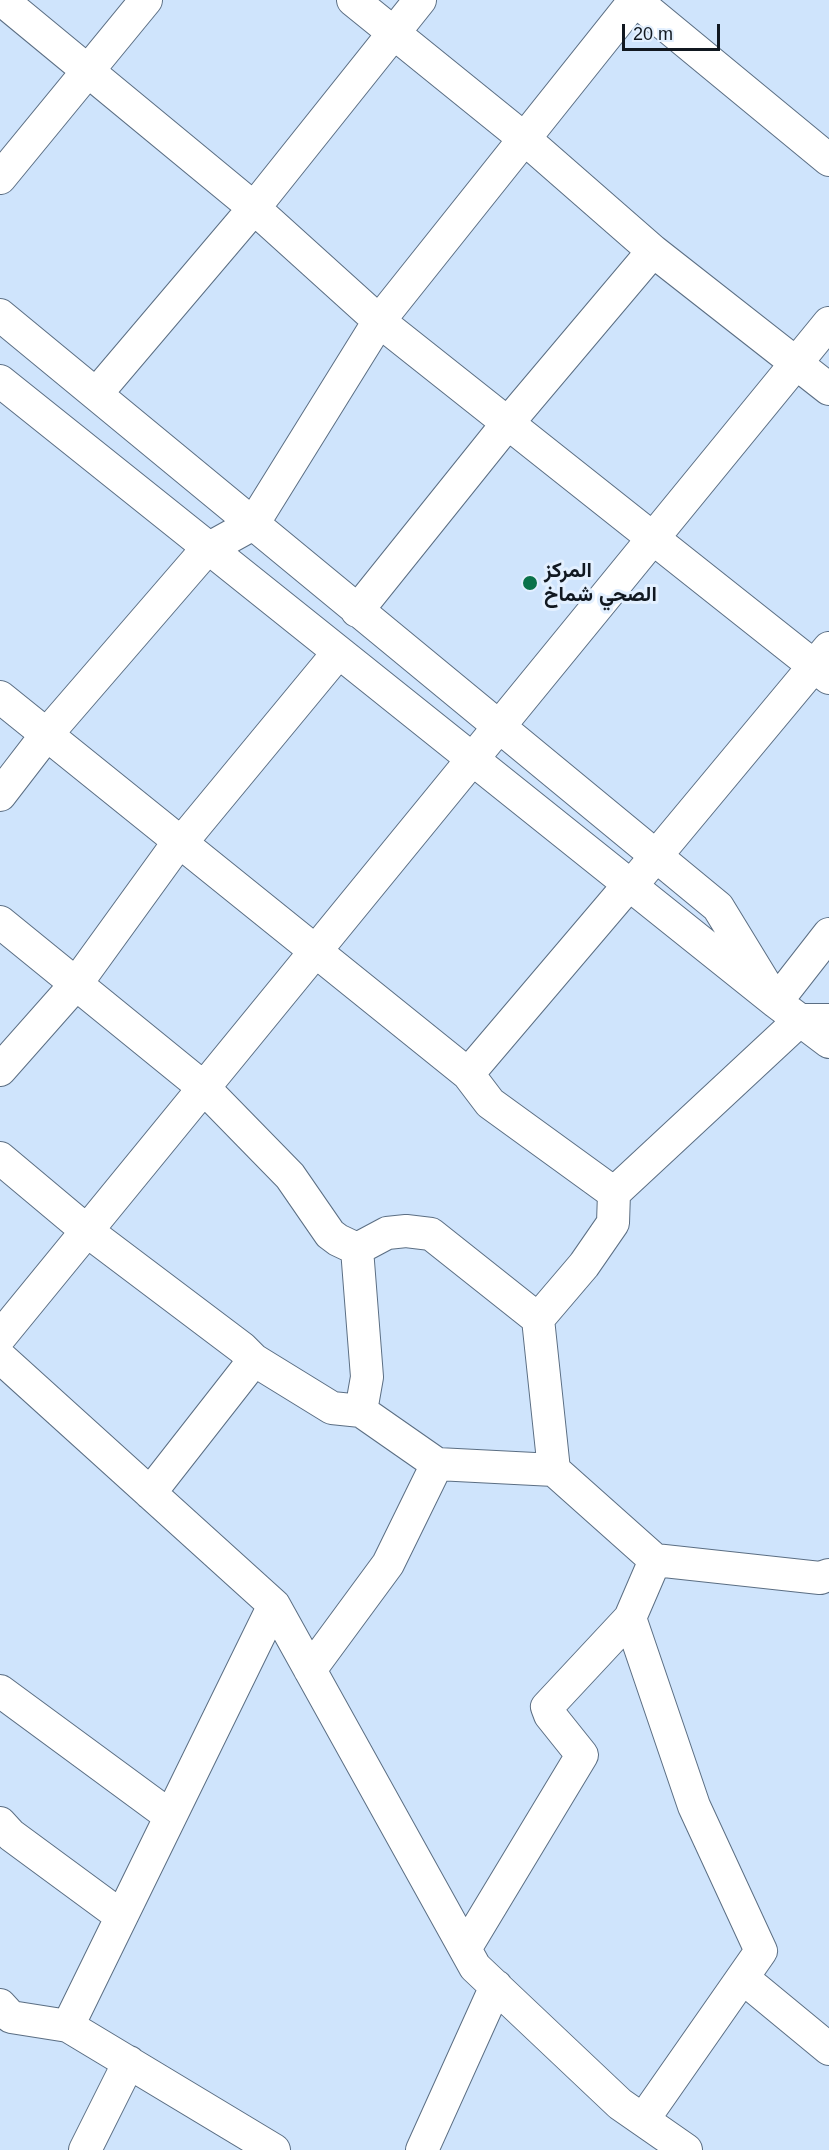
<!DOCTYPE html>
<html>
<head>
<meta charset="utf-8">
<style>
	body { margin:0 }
	#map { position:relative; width:829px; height:2150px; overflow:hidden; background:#cfe4fc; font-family:Helvetica,sans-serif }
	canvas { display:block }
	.scale { position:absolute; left:622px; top:24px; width:98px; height:27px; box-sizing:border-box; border:3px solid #111820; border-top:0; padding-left:8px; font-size:18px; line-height:21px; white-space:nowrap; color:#111820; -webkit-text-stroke:4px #e3f0ff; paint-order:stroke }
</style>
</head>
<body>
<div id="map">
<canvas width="829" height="2150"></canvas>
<div class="scale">20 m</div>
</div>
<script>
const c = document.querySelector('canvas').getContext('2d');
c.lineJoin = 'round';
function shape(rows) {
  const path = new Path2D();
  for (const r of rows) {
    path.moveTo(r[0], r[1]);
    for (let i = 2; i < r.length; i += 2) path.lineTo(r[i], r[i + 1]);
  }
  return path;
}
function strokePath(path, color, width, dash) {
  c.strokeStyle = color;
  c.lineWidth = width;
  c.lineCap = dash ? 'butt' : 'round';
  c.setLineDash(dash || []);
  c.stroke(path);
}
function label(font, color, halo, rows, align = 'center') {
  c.font = font + ' Helvetica,Vazirmatn,sans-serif';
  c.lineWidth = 6;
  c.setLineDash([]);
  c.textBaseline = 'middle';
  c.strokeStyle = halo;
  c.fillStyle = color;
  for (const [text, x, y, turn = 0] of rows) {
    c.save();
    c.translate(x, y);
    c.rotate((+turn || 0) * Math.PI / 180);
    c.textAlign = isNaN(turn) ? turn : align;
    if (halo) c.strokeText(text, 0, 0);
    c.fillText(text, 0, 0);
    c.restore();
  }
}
const street = shape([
	[2,0,254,208,379,321,829,678],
	[353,0,526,140,653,251,829,389],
	[635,0,829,160],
	[0,178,146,0],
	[0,315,718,907,776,1002,0,381],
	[97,393,254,208,420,0],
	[357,611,507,424,653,251],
	[0,697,468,1074,490,1103,614,1193],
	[0,795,47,734,206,550,253,524,379,321,635,0],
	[0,922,204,1088,290,1176,330,1234,338,1240,357,1249,387,1233,406,1231,431,1234,538,1319,554,1470,655,1560,630,1618,547,1707,550,1715,582,1755,465,1949],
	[829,934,776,1002,829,1042],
	[0,1070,76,984,178,843,181,843,338,653],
	[468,1074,627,887,631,886,829,648],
	[0,1158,87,1231,242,1348,254,1360,332,1408,361,1411,437,1464,554,1470],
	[357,1249,367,1377,361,1411],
	[538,1319,584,1265,613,1223,614,1193,800,1020,829,1020],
	[0,1337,829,323],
	[0,1357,274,1605,475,1967,620,2104,686,2150],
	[150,1493,254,1360],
	[655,1560,820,1578,829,1575],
	[630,1618,694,1806,761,1951,643,2120],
	[310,1670,388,1564,437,1464],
	[0,1691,170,1816],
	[0,1823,11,1835,121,1916],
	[743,1978,829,2049],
	[0,2005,11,2017,68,2026],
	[85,2150,129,2062],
	[274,2150,68,2026,274,1605],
	[422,2150,496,1986]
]);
const markers = [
	[530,583,8,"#0a724a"]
];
const poiNames = [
	["المركز",544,571],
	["الصحي شماخ",544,595]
];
strokePath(street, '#5b6e83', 34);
strokePath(street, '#fff', 32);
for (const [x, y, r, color] of markers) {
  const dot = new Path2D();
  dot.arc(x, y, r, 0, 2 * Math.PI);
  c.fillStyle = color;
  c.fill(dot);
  strokePath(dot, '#e3f0ff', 2);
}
label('bold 21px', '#111820', '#e3f0ff', poiNames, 'left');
</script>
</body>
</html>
